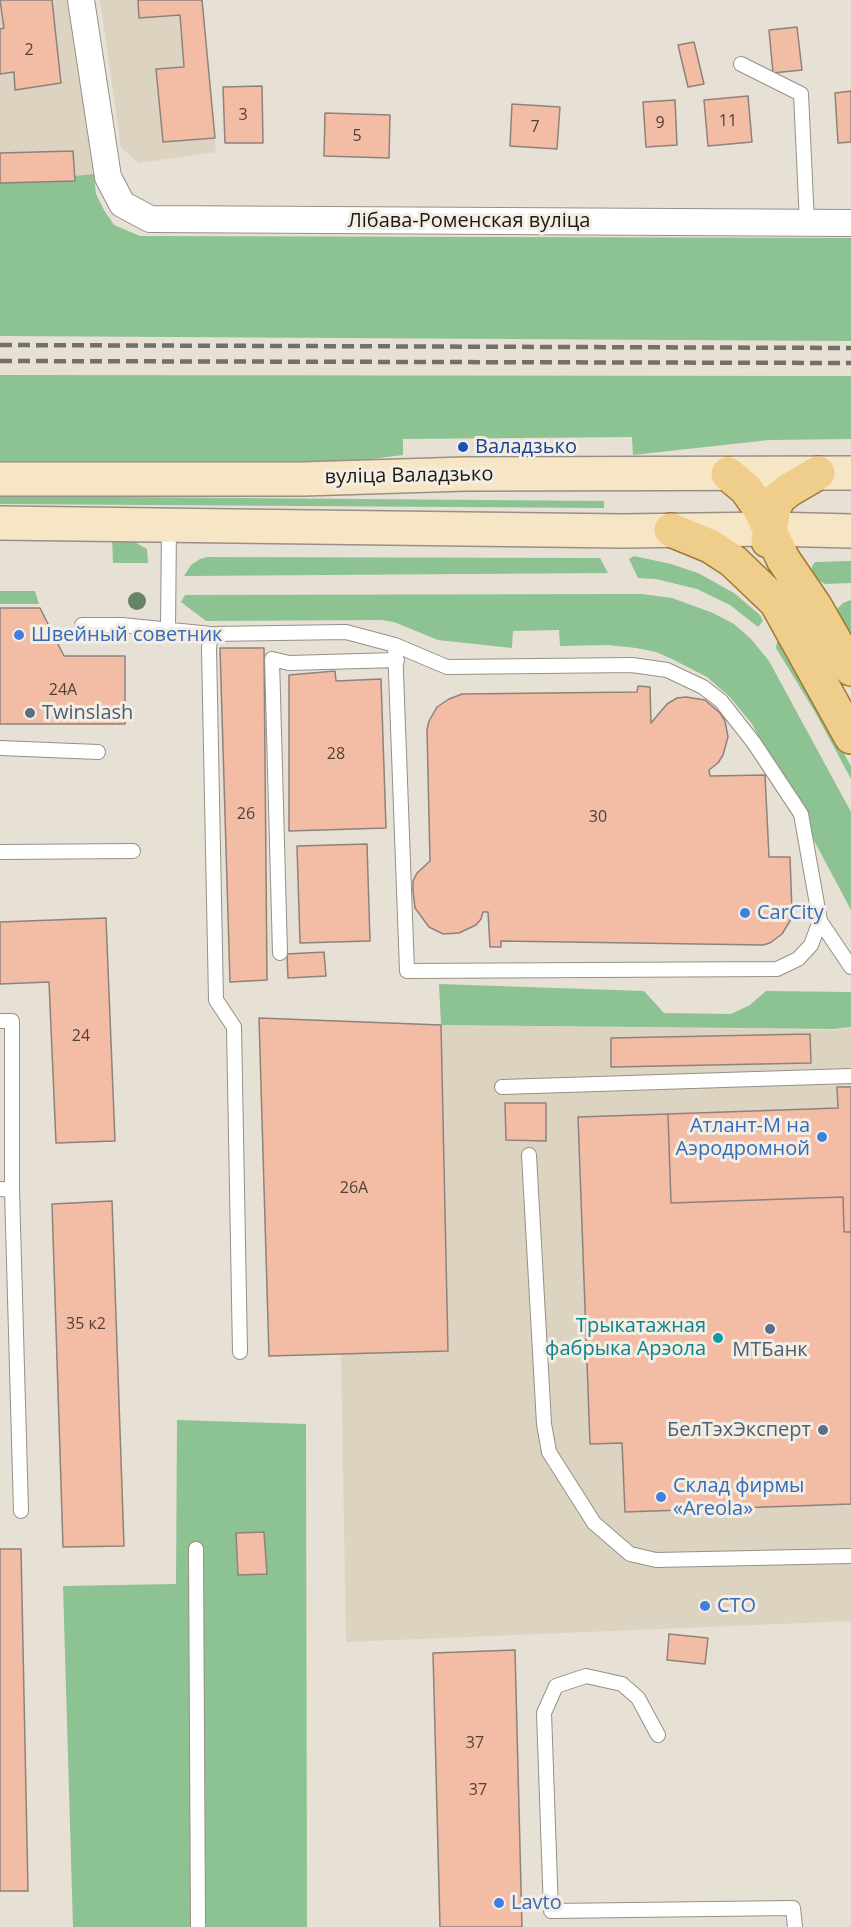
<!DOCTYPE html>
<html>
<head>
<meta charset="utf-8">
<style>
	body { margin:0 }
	canvas { display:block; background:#e7e0d5 }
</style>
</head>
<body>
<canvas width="851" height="1927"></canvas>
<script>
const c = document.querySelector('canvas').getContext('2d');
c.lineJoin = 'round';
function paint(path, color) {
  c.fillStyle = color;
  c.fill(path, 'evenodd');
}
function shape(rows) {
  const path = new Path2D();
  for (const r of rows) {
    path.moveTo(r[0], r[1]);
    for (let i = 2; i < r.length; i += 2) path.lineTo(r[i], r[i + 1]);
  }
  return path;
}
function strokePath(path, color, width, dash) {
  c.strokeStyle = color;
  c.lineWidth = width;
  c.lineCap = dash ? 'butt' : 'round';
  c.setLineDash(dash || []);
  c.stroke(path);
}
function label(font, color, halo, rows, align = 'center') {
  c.font = font + ' "Open Sans",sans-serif';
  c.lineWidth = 6;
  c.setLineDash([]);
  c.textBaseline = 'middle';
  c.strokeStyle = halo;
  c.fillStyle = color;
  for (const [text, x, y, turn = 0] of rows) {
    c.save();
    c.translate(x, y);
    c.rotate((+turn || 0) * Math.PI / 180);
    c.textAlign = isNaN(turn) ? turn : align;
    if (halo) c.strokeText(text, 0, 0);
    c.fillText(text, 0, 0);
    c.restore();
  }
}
const built = shape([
	[0,0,70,0,94,174,74,176,75,181,0,183],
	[100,0,202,0,216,152,139,163,121,148],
	[259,1018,441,1025,834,1030,851,1028,851,1621,346,1642,341,1354,269,1356]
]);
const green = shape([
	[94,174,96,194,104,210,114,225,140,236,851,238,851,341,0,336,0,183,74,181,74,176],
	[0,375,851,376,851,439,769,440,633,455,632,437,403,439,403,455,317,466,0,464],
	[0,496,604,501,604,508,0,504],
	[124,536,147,549,148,563,113,563,112,537],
	[634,556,671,564,698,573,734,593,760,615,763,621,758,627,730,605,697,589,656,579,638,578,629,559],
	[207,557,600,558,608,573,184,576,191,565,200,559],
	[851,561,851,583,825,584,818,580,812,571,812,566,815,562],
	[0,591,35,591,39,604,0,604],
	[642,594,672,598,713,613,734,624,751,639,769,661,851,812,851,910,752,724,730,697,707,677,672,659,656,652,636,648,608,645,560,646,559,630,513,631,512,648,438,640,394,622,381,620,206,621,181,602,185,595],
	[851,600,851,638,835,611,843,603],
	[778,637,851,766,851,779,815,712,776,648],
	[439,984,644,991,664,1013,731,1014,750,1005,766,991,851,992,851,1027,834,1029,441,1025],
	[177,1420,306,1424,307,1927,73,1927,63,1586,176,1584]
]);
const building = shape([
	[0,0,52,0,61,83,15,90,14,72,0,74,0,29,4,28,0,0],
	[138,0,202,0,215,138,163,142,156,69,184,67,180,15,139,18,138,0],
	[797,27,802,70,773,73,769,30,797,27],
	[694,42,704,84,688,87,678,45,694,42],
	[262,86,263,143,225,143,223,87,262,86],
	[851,91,851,142,838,143,835,93,851,91],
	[748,96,752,142,708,146,704,100,748,96],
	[675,100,677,145,646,147,643,102,675,100],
	[512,104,560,107,557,149,510,146,512,104],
	[325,113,390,115,389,158,324,156,325,113],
	[73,151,75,181,0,183,0,153,73,151],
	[0,608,40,608,64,656,125,656,125,724,0,724,0,608],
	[220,648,264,648,267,980,230,982,220,648],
	[335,671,336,681,381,679,386,828,289,831,289,675,335,671],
	[638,686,650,687,651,723,667,704,677,698,686,697,705,700,720,713,725,721,728,737,723,755,718,763,709,770,710,776,765,775,769,857,790,857,792,912,790,921,782,934,770,943,763,945,501,941,501,947,490,947,488,912,483,912,481,919,476,925,459,933,443,934,429,927,415,908,413,891,413,881,417,873,430,861,427,730,429,721,437,707,449,699,462,694,637,692,638,686],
	[367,844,370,941,300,943,297,846,367,844],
	[106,918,115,1141,56,1143,49,982,0,984,0,922,106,918],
	[324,952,326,976,288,978,287,954,324,952],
	[259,1018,441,1025,448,1351,269,1356,259,1018],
	[810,1034,811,1063,611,1067,611,1038,810,1034],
	[837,1087,851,1087,851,1232,844,1232,843,1197,671,1203,668,1114,838,1108,837,1087],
	[505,1103,546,1103,546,1141,506,1140,505,1103],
	[668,1114,671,1203,843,1197,844,1232,851,1232,851,1504,625,1512,622,1443,590,1444,578,1117,668,1114],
	[112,1201,124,1546,63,1547,52,1204,112,1201],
	[264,1532,267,1574,238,1575,236,1533,264,1532],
	[0,1549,21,1549,28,1891,0,1891,0,1549],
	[669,1634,708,1638,705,1664,667,1660,669,1634],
	[515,1650,522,1927,440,1927,433,1653,515,1650]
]);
const lane = shape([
	[741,64,801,94,807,223],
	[82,625,122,625,211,634,346,632,395,645,447,667,632,665,667,670,703,687,721,701,754,743,801,814,820,921,811,945,798,959,777,969,407,971,395,645],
	[168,629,169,526],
	[211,634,209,648,216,1000,234,1027,240,1352],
	[0,748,98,752],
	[0,852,133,851],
	[820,921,851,967],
	[280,953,272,659,289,663,397,660],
	[0,1021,12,1021,12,1190],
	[502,1087,851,1076],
	[529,1155,544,1424,549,1452,594,1523,630,1554,656,1560,851,1556],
	[0,1189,12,1190,21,1511],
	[196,1549,198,1927],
	[658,1735,638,1698,622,1684,586,1676,556,1686,544,1713,551,1911,793,1908,795,1927]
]);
const street = shape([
	[81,0,108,177,122,204,150,219,851,223]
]);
const secondary = shape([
	[0,479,303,479,465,474,851,473],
	[0,523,623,531,770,529,851,531]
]);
const primary = shape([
	[728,474,746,489,760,509,783,559,815,606,851,669],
	[671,530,710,546,733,561,776,602,851,737],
	[768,541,774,508,779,498,789,490,818,473]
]);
const rail = shape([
	[0,345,851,348],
	[0,361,851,363]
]);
const trees = [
	[137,601]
];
const markers = [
	[463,447,6,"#1a4fb4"],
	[19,635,6,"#3f7fe0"],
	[30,713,6,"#5c6f8a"],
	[745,913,6,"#3f7fe0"],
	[822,1137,6,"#3f7fe0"],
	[770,1329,6,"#5c6f8a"],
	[718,1338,6,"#0f9aa8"],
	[823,1430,6,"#5c6f8a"],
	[661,1497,6,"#3f7fe0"],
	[705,1606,6,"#3f7fe0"],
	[499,1903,6,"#3f7fe0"]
];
const numberNames = [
	["2",29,50],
	["3",243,115],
	["11",728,121],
	["9",660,123],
	["7",535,127],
	["5",357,136],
	["24А",63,690],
	["28",336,754],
	["26",246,814],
	["30",598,817],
	["24",81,1036],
	["26А",354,1188],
	["35 к2",86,1324],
	["37",475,1743],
	["37",478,1790]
];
const streetNames = [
	["Лібава-Роменская вуліца",469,221],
	["вуліца Валадзько",409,476,-1]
];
const transitNames = [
	["Валадзько",475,447]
];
const shopNames = [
	["Швейный советник",31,635],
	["CarCity",757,913],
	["Атлант-М на",810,1126,"right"],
	["Аэродромной",810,1149,"right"],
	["Склад фирмы",673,1486],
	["«Areola»",673,1509],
	["СТО",717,1606],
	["Lavto",511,1903]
];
const serviceNames = [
	["Twinslash",42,713],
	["МТБанк",770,1350,"center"],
	["БелТэхЭксперт",811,1430,"right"]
];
const cultureNames = [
	["Трыкатажная",706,1326],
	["фабрыка Арэола",706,1349]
];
paint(built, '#ddd3c1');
paint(green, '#8dc293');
paint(building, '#f3bca4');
strokePath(building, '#8e827d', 1.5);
strokePath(lane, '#969085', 16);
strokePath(street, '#969085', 28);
strokePath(secondary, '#969085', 36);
strokePath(primary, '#9f7931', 36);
strokePath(lane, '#fff', 14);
strokePath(street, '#fff', 26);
strokePath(secondary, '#f7e6c5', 33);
strokePath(primary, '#efce8c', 33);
strokePath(rail, '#746f69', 4.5, [12, 6]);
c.fillStyle = '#688468';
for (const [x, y] of trees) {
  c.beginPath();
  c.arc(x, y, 9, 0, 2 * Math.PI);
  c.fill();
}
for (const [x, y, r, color] of markers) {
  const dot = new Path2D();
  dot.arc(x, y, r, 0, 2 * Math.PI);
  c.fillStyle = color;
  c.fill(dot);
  strokePath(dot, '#f4ede2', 2);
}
label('16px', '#52423a', null, numberNames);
label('20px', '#1c1916', '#f4ede2', streetNames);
label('20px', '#164399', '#f4ede2', transitNames, 'left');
label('20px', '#366cbe', '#f4ede2', shopNames, 'left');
label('20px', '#4e5e75', '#f4ede2', serviceNames, 'left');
label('20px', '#0d838f', '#f4ede2', cultureNames, 'right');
</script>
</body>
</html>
